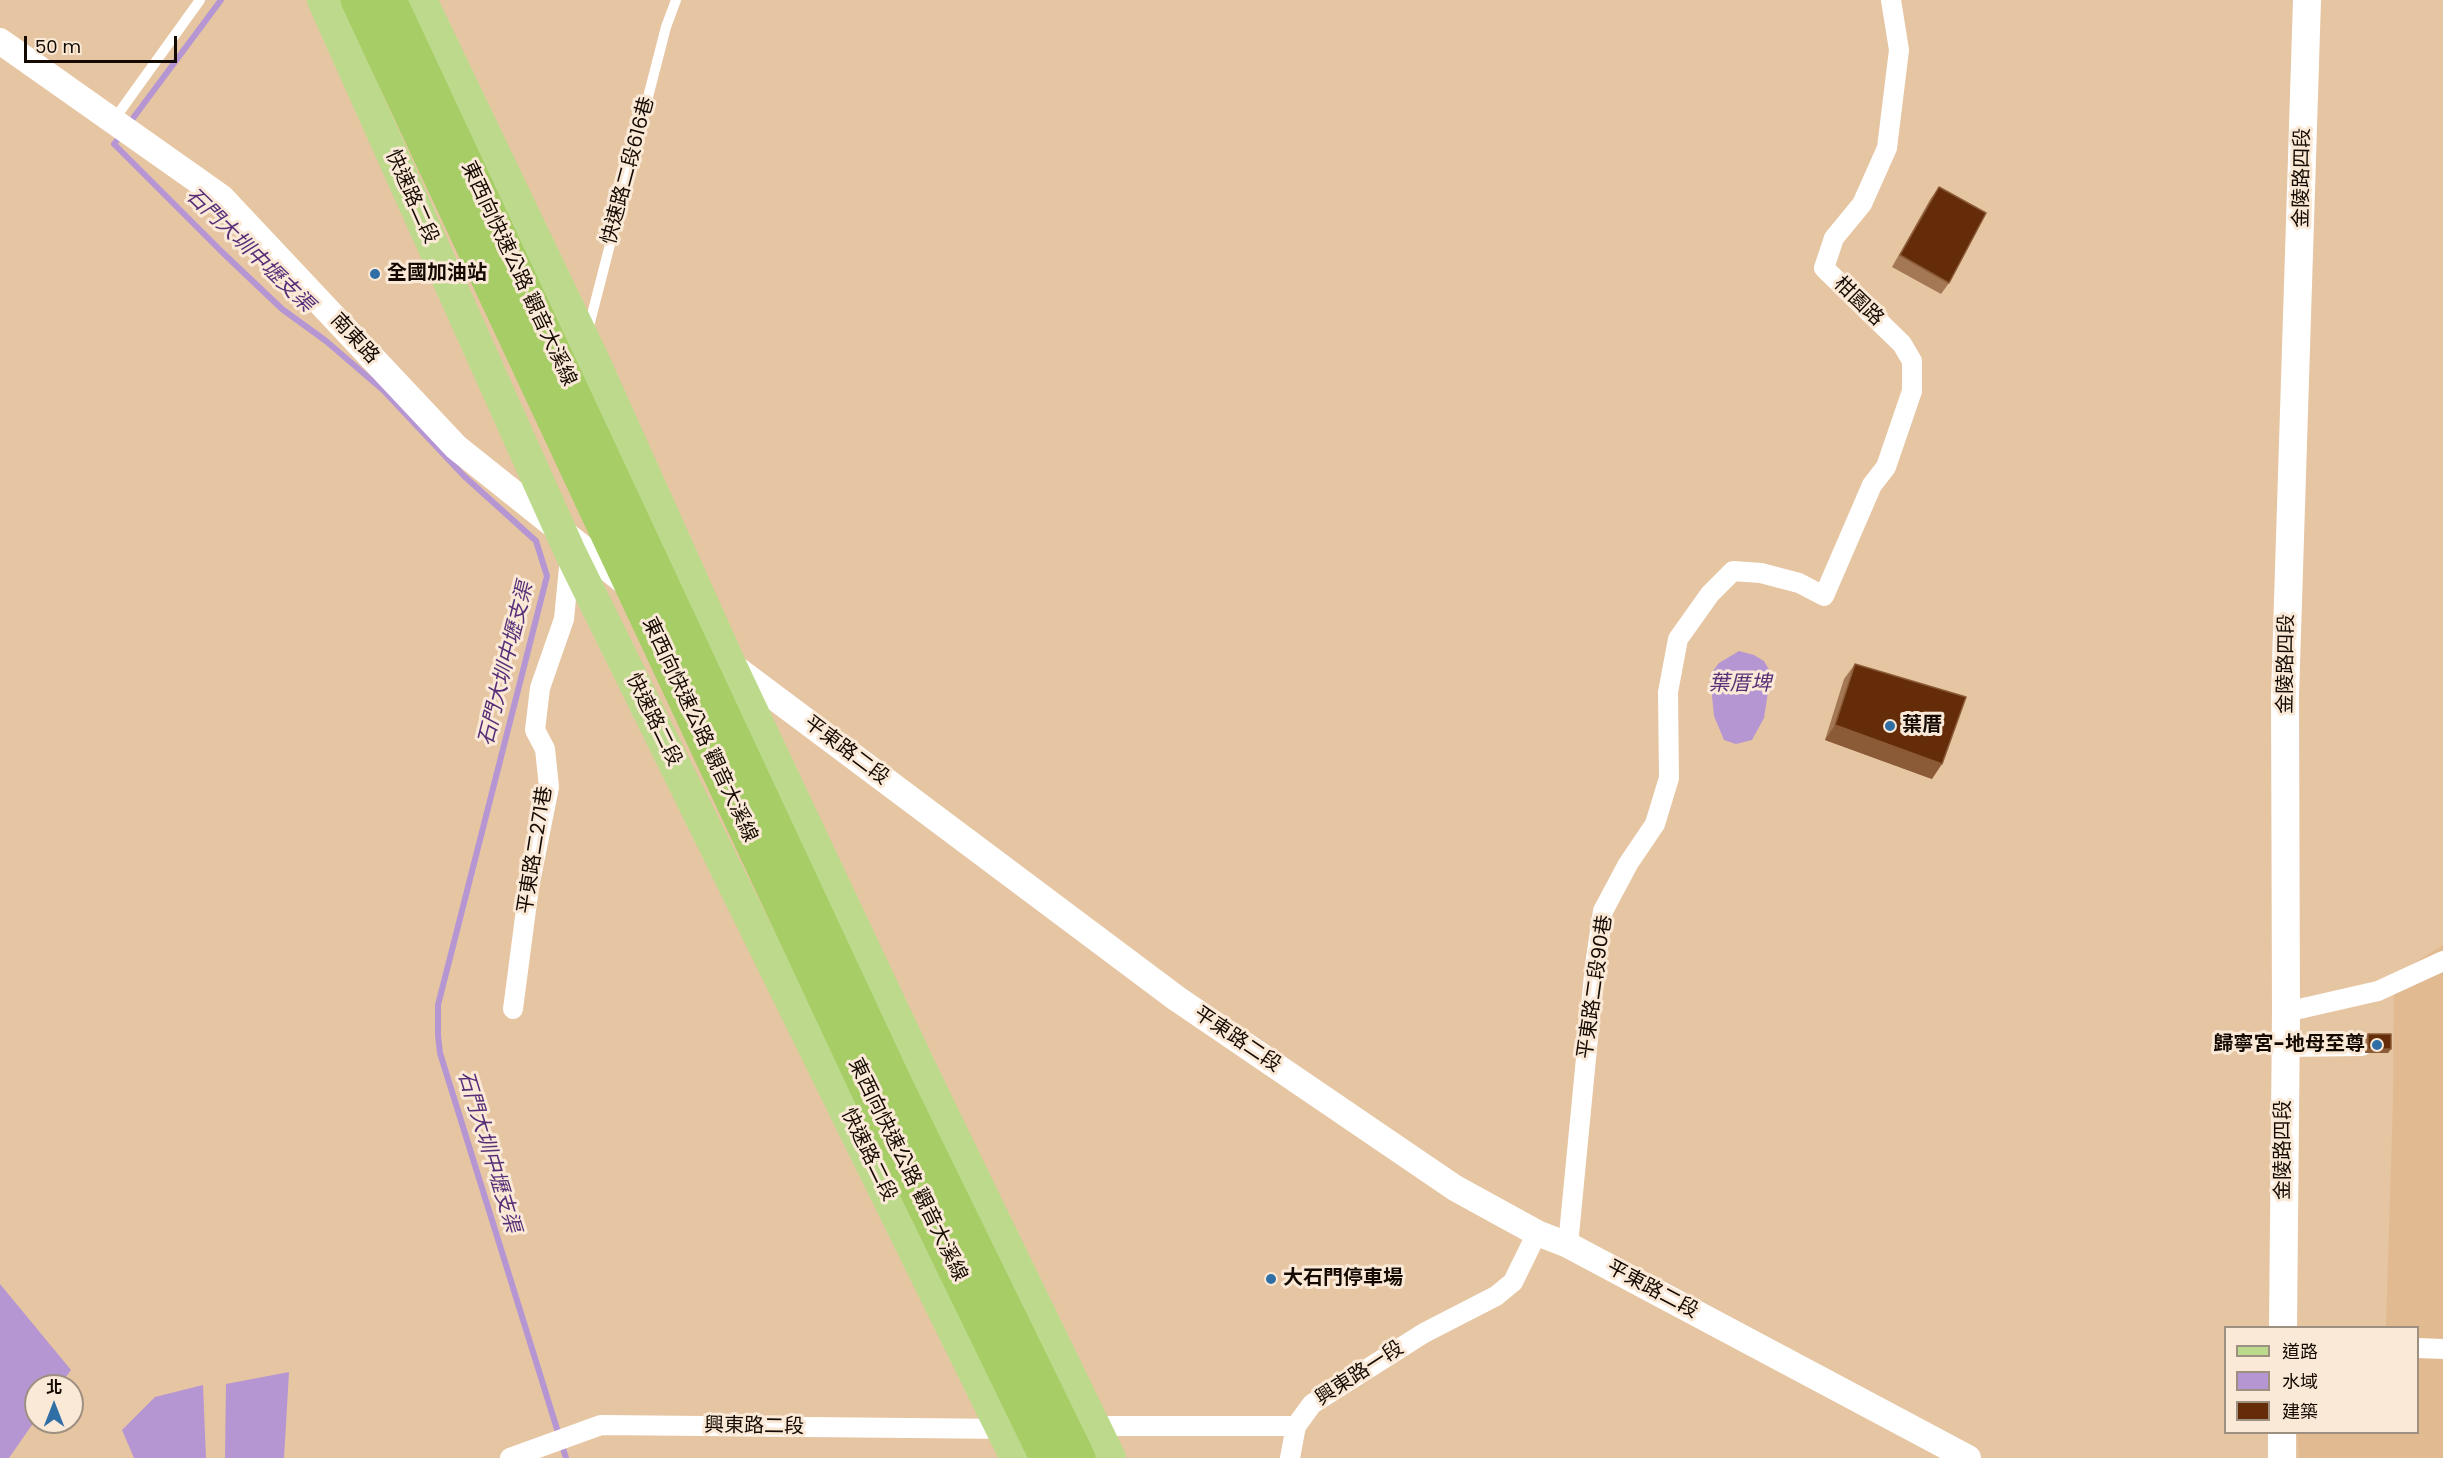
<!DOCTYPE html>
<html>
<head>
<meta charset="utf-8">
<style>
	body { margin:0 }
	#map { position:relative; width:2443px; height:1458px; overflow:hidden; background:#e6c5a2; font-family:Poppins,"Noto Sans TC",sans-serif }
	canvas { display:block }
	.legend { position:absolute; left:2224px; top:1326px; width:195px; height:108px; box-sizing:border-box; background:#fae9d7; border:2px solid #9e9081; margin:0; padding:8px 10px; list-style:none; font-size:18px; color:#150a01 }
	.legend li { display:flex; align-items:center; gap:12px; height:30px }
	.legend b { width:30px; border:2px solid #9e9081 }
	.north { position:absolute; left:24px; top:1374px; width:60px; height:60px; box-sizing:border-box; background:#fae9d7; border:2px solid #9e9081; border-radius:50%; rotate:0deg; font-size:16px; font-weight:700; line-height:24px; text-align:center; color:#150a01 }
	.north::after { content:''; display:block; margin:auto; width:21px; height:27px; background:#306fa6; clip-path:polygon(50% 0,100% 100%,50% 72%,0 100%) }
	.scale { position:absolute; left:24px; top:36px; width:153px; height:27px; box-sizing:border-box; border:3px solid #150a01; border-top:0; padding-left:8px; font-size:18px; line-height:21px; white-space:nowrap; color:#150a01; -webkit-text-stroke:4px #fae9d7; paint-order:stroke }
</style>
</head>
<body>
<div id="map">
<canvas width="2443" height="1458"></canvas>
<ul class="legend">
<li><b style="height:8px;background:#bdda8c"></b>道路</li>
<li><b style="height:16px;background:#b596d3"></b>水域</li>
<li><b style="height:16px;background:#642c08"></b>建築</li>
</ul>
<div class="north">北</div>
<div class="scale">50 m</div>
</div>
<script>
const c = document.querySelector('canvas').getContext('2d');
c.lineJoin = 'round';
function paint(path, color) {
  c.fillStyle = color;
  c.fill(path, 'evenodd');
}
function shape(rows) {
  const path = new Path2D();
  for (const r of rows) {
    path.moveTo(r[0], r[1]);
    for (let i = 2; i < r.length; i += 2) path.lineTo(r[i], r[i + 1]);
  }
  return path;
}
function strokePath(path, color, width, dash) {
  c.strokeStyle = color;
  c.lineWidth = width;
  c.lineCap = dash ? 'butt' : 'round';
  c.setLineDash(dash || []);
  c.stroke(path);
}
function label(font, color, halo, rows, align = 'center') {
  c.font = font + ' Poppins,"Noto Sans TC",sans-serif';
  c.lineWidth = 6;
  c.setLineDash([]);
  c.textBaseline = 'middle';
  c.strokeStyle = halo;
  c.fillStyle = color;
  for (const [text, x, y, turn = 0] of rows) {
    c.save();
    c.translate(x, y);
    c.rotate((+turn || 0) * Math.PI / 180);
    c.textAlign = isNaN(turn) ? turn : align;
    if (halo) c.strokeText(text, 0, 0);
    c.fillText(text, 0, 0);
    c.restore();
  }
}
const built = shape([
	[2443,945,2443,1458,2299,1458,2297,1433,2418,1432,2418,1328,2386,1327,2393,1101,2394,976]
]);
const water = shape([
	[1739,651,1754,655,1764,661,1771,673,1764,718,1752,740,1736,744,1724,740,1714,716,1710,675,1719,663],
	[0,1284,71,1370,59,1386,36,1386,36,1419,9,1458,0,1458],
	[289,1372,284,1458,225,1458,226,1384],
	[203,1385,206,1458,134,1458,122,1430,155,1397]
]);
const stream = shape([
	[128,125,221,0],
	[122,134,114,144,222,252,282,309,326,341,383,390,464,476,536,541,547,576,438,1005,438,1035,440,1053,566,1458]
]);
const service = shape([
	[113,121,200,0],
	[588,330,666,27,676,0]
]);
const minor = shape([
	[513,1009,529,887,549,787,545,749,535,730,540,688,564,619,570,557],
	[2286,1012,2378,991,2443,961],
	[2284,1047,2362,1046],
	[1568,1245,1595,965,1603,911,1628,864,1655,824,1669,778,1668,692,1678,639,1710,594,1733,571,1761,573,1799,583,1824,596,1872,485,1886,467,1912,391,1912,361,1902,344,1824,268,1834,238,1862,204,1887,148,1899,50,1891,0],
	[2418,1348,2443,1349],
	[1085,1426,1296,1426],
	[510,1458,601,1425,1011,1429],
	[1290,1458,1296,1426,1312,1404,1424,1333,1496,1296,1513,1282,1537,1233]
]);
const tertiary = shape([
	[0,41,221,197,456,447,630,586],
	[730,664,1176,998,1455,1188,1537,1233,1568,1245,1968,1458]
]);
const secondary = shape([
	[2283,1328,2286,1012,2285,696,2307,0],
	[2282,1458,2282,1432]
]);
const primary = shape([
	[323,0,570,552,1016,1458],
	[421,0,594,361,730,664,922,1071,1110,1458]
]);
const trunk = shape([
	[357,0,869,1094,1046,1458],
	[390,0,896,1084,1079,1458]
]);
const wall = shape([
	[1939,187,1949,283,1941,294,1892,267,1931,198],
	[1855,664,1932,779,1825,740,1844,679],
	[2368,1034,2388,1053,2365,1053,2365,1038]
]);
const shadedWall = shape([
	[1835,725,1942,764,1932,779,1825,740],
	[2368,1049,2391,1049,2388,1053,2365,1053]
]);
const building = shape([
	[1939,187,1986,213,1949,283,1900,255,1939,187],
	[1855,664,1966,697,1942,764,1835,725,1855,664],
	[2368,1034,2391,1034,2391,1049,2368,1049,2368,1034]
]);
const markers = [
	[375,274,6,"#306fa6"],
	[1890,726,6,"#306fa6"],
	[2377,1045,6,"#306fa6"],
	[1271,1279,6,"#306fa6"]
];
const streetNames = [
	["快速路二段616巷",629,171,-75],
	["金陵路四段",2303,178,-89],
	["快速路二段",411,197,66],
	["東西向快速公路 觀音大溪線",518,274,65],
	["柑園路",1858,302,44],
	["南東路",354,339,47],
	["金陵路四段",2287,664,-89],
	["快速路二段",653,720,64],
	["東西向快速公路 觀音大溪線",699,730,65],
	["平東路二段",846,751,37],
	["平東路二271巷",536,850,-81],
	["平東路二段90巷",1596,987,-82],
	["平東路二段",1237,1040,34],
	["金陵路四段",2284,1150,-90],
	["快速路二段",868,1155,64],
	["東西向快速公路 觀音大溪線",907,1170,64],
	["平東路二段",1652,1290,28],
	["興東路一段",1360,1374,-33],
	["興東路二段",754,1427,1]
];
const poiNames = [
	["全國加油站",387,274],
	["葉厝",1902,726],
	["歸寧宮-地母至尊",2365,1045,"right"],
	["大石門停車場",1283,1279]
];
const waterNames = [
	["石門大圳中壢支渠",249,251,44],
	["石門大圳中壢支渠",507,664,-76],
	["葉厝埤",1740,685],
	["石門大圳中壢支渠",488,1152,73]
];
paint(built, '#e1ba91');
paint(water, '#b596d3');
strokePath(stream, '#b596d3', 6);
strokePath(service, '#fff', 10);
strokePath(minor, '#fff', 20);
strokePath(tertiary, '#fff', 26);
strokePath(secondary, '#fff', 28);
strokePath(primary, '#bdda8c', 32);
strokePath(trunk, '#a7ce66', 33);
paint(wall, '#a57855');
paint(shadedWall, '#8b5a36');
paint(building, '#642c08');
strokePath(building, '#8b5a36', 1.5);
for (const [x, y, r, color] of markers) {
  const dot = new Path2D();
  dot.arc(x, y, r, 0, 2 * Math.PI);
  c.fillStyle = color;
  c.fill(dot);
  strokePath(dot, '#fae9d7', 2);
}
label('20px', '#150a01', '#fae9d7', streetNames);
label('bold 20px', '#150a01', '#fae9d7', poiNames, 'left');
label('italic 21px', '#572e77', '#fae9d7', waterNames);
</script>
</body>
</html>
